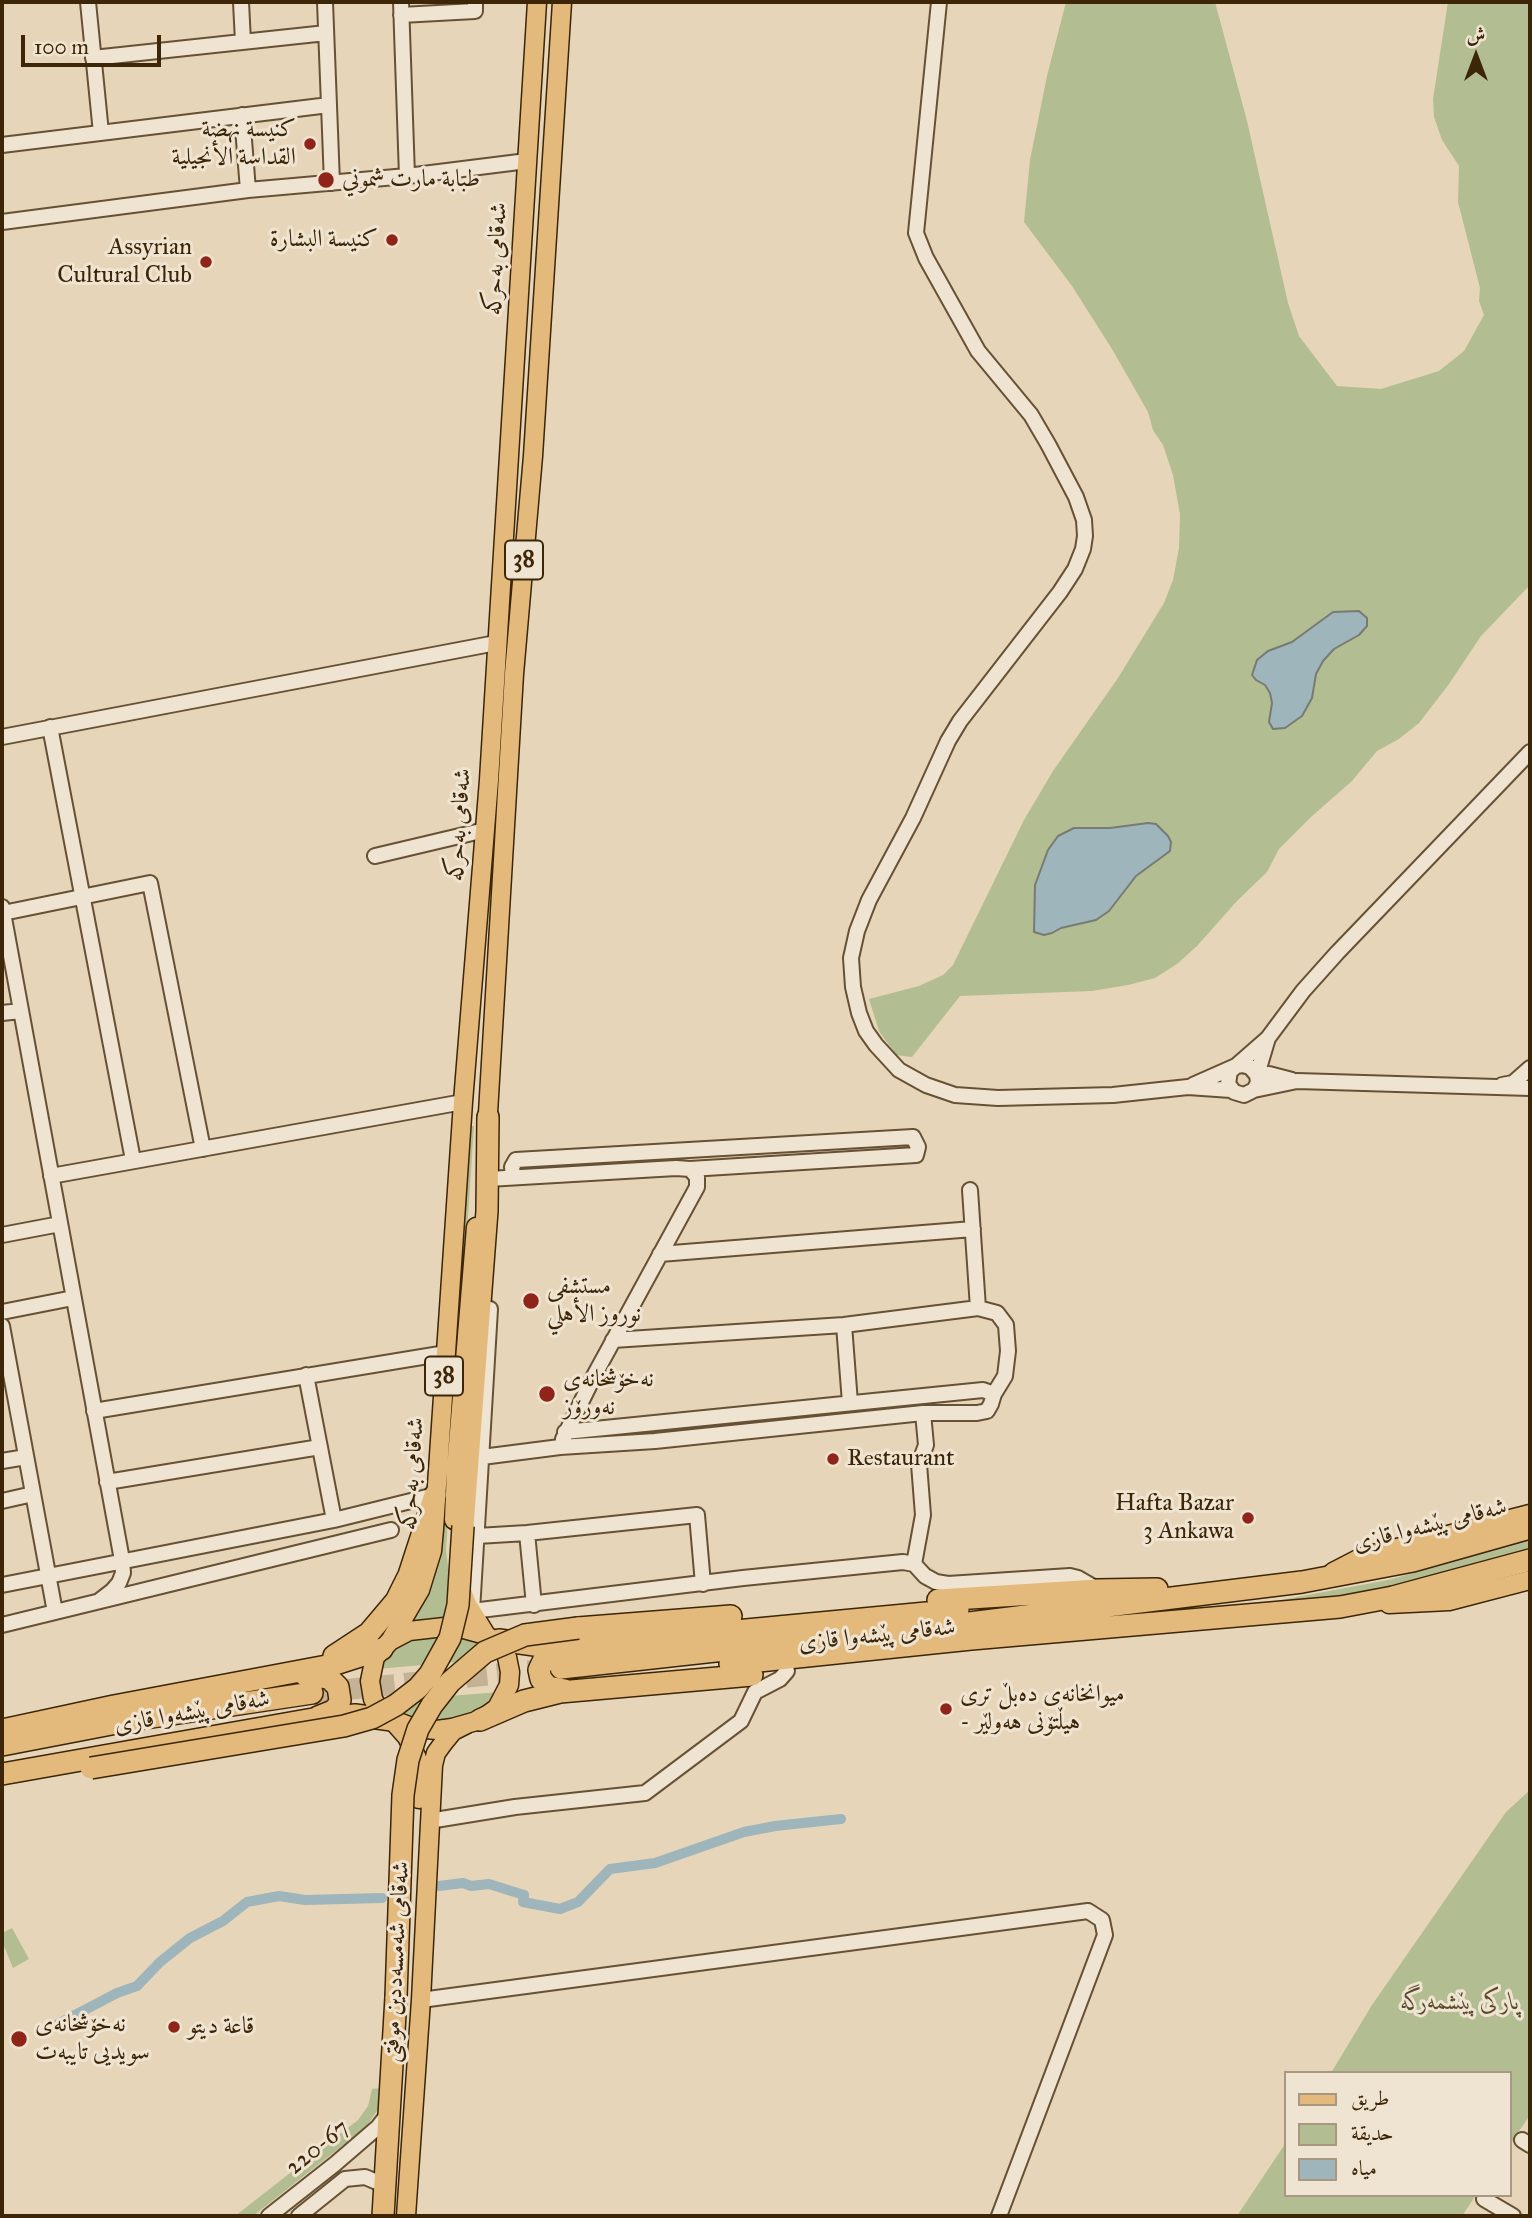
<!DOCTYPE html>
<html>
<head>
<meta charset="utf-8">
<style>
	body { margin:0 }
	#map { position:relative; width:1532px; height:2218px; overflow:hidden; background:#e6d5b8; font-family:"IM FELL Great Primer",Amiri,serif }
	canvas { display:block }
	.frame { position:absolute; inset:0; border:4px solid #3d2508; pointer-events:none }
	.legend { position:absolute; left:1284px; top:2071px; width:228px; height:126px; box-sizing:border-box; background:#efe4d1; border:2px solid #a89881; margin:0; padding:9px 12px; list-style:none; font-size:21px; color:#3d2508 }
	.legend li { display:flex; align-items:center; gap:14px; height:35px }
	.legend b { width:35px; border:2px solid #a89881 }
	.north { position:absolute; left:1441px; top:21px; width:70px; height:70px; -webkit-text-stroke:5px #efe4d1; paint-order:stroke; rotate:0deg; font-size:19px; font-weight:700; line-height:28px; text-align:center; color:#3d2508 }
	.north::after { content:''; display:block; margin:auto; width:24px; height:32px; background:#3d2508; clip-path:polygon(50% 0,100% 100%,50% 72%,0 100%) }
	.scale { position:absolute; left:21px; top:35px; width:140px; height:32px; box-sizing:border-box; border:4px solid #3d2508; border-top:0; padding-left:9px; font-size:21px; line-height:24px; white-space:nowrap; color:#3d2508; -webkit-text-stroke:5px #efe4d1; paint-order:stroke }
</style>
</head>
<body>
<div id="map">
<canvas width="1532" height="2218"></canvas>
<div class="frame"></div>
<ul class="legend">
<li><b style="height:9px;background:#e3ba7c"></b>طريق</li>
<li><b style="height:19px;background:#b2be91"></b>حديقة</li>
<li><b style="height:19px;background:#9db5bb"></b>مياه</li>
</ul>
<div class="north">ش</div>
<div class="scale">100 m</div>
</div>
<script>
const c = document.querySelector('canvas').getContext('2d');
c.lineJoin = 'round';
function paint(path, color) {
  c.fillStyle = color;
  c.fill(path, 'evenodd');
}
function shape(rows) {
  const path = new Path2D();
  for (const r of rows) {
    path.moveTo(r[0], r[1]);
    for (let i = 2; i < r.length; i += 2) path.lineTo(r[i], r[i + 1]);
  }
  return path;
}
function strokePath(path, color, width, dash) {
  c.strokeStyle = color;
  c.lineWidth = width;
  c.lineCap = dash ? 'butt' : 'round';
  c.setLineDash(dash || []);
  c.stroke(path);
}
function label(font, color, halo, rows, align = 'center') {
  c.font = font + ' "IM FELL Great Primer",Amiri,serif';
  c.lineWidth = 6;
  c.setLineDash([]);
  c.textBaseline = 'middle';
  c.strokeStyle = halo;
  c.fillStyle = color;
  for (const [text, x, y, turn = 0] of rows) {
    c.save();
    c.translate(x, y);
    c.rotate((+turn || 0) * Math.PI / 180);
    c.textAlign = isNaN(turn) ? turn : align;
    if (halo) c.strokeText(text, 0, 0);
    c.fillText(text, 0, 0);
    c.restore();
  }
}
const green = shape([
	[1066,2,1215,2,1247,121,1288,303,1299,336,1337,386,1381,389,1439,371,1464,351,1484,315,1479,301,1480,288,1458,202,1459,166,1442,140,1434,117,1433,99,1448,2,1530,2,1530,585,1481,636,1449,684,1419,723,1399,739,1377,751,1352,781,1311,817,1279,849,1267,872,1237,901,1197,946,1177,964,1155,978,1128,985,1092,991,960,996,912,1057,896,1055,879,1031,869,999,919,986,943,975,953,965,1024,820,1053,771,1118,678,1164,603,1173,580,1179,548,1180,514,1173,475,1163,445,1153,430,1148,412,1112,349,1072,286,1024,222,1030,160,1047,76],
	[468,1126,474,1126,446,1549,448,1567,452,1584,473,1619,439,1617,423,1619,405,1627,434,1574,440,1544],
	[1530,1541,1530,1550,1385,1589,1294,1602,1254,1605,1388,1580],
	[420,1635,472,1635,503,1658,377,1669,391,1648],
	[501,1692,494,1704,464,1718,427,1722,400,1715,383,1701],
	[1530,1790,1530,2115,1509,2146,1509,2073,1331,2073,1372,2005,1506,1812],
	[12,1928,29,1959,13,1968,2,1941,2,1933],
	[381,2088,379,2108,366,2127,253,2216,235,2216,358,2120,368,2106,372,2089],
	[1285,2144,1285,2195,1476,2195,1462,2216,1237,2216]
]);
const water = shape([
	[1359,611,1367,618,1367,626,1359,635,1334,649,1323,661,1316,674,1312,698,1302,716,1285,728,1273,729,1269,722,1272,703,1270,693,1265,685,1256,680,1252,675,1257,660,1268,651,1292,642,1333,612,1359,611],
	[1148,823,1156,824,1168,836,1171,842,1170,851,1136,876,1109,911,1096,920,1061,928,1052,933,1044,935,1034,932,1035,885,1048,850,1058,836,1074,828,1110,828,1148,823]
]);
const canal = shape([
	[439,1886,463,1883,471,1886,489,1884,524,1895,523,1902,560,1909,578,1902,610,1869,655,1863,744,1832,775,1826,841,1819],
	[56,2025,117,1993,137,1986,160,1962,190,1938,223,1921,247,1902,279,1896,305,1900,382,1898]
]);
const highwayTunnel = shape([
	[312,1693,557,1668]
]);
const minor = shape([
	[88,2,101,133],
	[241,2,243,42],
	[325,2,332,183],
	[401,2,407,176],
	[939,2,916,233,926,258,978,351,1031,415,1048,444,1076,497,1084,520,1085,536,1083,549,1075,569,1060,592,960,721,948,741,913,818,869,900,857,931,851,958,853,987,859,1013,866,1031,876,1045,899,1070,926,1085,955,1095,998,1098,1113,1095,1188,1087,1231,1090],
	[401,15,475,11,475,2],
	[93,58,326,33],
	[242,115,248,190],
	[2,145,329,105],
	[2,222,248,190,407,176,527,161],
	[50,727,133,1160],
	[2,737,496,643],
	[375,856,485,830],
	[2,907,122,1560,123,1573,119,1583,112,1591,99,1601],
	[3,913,150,883,203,1149],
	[2,1013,21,1011],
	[1268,1038,1257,1075,1269,1074,1292,1080],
	[1193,1085,1236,1066,1243,1065,1250,1067,1257,1075,1258,1083,1254,1090,1244,1095,1234,1092,1228,1084,1230,1071,1233,1069,1236,1066,1268,1038,1303,991,1337,953,1530,752],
	[1502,1085,1513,1083,1530,1068],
	[1254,1090,1297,1081,1530,1088],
	[51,1176,463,1102],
	[513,1177,512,1167,516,1160,913,1137,918,1147,916,1155,690,1169],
	[488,1179,676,1168,690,1169,697,1177,697,1187,595,1374,563,1439],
	[2,1235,60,1224],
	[660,1254,973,1229],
	[978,1308,997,1313,1006,1325,1008,1351,1005,1376,994,1394],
	[490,1309,472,1611,743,1578,903,1562,914,1564,925,1576,936,1582,948,1584,1070,1576,1078,1578,1097,1589],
	[2,1312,73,1298],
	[844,1325,850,1403],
	[2,1326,55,1612],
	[613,1340,844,1325,978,1308,970,1190],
	[306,1375,334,1520],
	[94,1411,446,1353],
	[482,1457,560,1447,655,1441,923,1413,977,1413,987,1411,991,1404,994,1394,983,1390,565,1432],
	[2,1461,26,1457],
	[107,1482,320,1447],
	[2,1501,33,1494],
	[527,1533,534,1605],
	[477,1536,527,1533,697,1515,703,1584],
	[914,1564,923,1515,919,1464,926,1445,923,1413],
	[2,1585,334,1520,435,1495],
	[2,1625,391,1530],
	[429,1821,515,1807,645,1793,741,1721,755,1692,780,1679,787,1671],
	[421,2000,1088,1911,1102,1920,1105,1935,999,2216],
	[1522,2140,1530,2145],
	[1484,2199,1513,2216],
	[269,2216,335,2164,378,2127,388,2114],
	[299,2216,345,2179,365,2177,384,2185]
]);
const major = shape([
	[487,1130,514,674,533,456,562,2],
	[454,1520,456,1469,476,1227],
	[1333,1572,1362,1557,1530,1514],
	[460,1586,467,1604,486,1635],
	[1389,1604,1449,1601,1530,1580],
	[453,1626,486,1635,502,1648,507,1657,510,1672,509,1685,497,1708,480,1720,452,1728,437,1730,414,1728,383,1716,373,1699,370,1681,375,1657,390,1641,409,1631,453,1626],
	[390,1641,420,1590,432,1551,434,1529,463,1102,489,780,537,2],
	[392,1720,407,1737,417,1758,419,1799],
	[406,2216,421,2000,433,1765,436,1753,444,1742,453,1731,467,1724]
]);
const highway = shape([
	[463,1526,487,1211,488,1117],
	[938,1600,1098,1590,1157,1589],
	[578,1628,731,1616],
	[499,1640,556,1648,958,1610],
	[563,1648,546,1655,539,1670,541,1679,548,1687,565,1690],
	[334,1656,369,1633,396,1601,409,1575,435,1495],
	[730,1664,971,1639,1340,1607,1393,1597,1530,1560],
	[561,1668,969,1623,1302,1582,1413,1561,1530,1528],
	[305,1675,329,1678,338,1687,340,1700,338,1706,333,1711,318,1717],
	[480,1720,524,1701,560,1692,752,1675],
	[2,1730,114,1706,332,1665,382,1649],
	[2,1745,132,1720,312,1693],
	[2,1774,313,1719,355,1715,392,1720],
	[383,2216,396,1997]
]);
const highwayBridge = shape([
	[91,1768,344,1726,372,1718,396,1705,418,1688,430,1674,450,1638,458,1605,463,1526],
	[396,1997,403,1795,408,1760,418,1729,432,1705,450,1682,485,1652,525,1635,578,1628]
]);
const markers = [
	[310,144,7,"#8f2418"],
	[326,180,9,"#8f2418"],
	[392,240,7,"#8f2418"],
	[206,262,7,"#8f2418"],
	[531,1301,9,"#8f2418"],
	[547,1394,9,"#8f2418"],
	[833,1459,7,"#8f2418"],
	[1248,1518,7,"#8f2418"],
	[946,1709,7,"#8f2418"],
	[174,2027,7,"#8f2418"],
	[19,2039,9,"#8f2418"]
];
const shields = [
	[524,560,38],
	[444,1376,38]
];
const shieldNames = [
	["38",524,560],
	["38",444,1376]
];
const poiNames = [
	["كنيسة نهضة",296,130,"right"],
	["القداسة الأنجيلية",296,158,"right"],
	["طبابة مارت شموني",342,180],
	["كنيسة البشارة",378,240,"right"],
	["Assyrian",192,248,"right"],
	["Cultural Club",192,276,"right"],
	["مستشفى",547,1287],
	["نوروز الأهلي",547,1315],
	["نەخۆشخانەی",563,1380],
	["نەورۆز",563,1408],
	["Restaurant",847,1459],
	["Hafta Bazar",1234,1504,"right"],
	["3 Ankawa",1234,1532,"right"],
	["میوانخانەی دەبڵ تری",960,1695],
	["- هیڵتۆنی هەولێر",960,1723],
	["نەخۆشخانەی",35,2025],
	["سویدیی تایبەت",35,2053],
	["قاعة ديتو",188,2027]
];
const streetNames = [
	["شەقامی بەحرکە",497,259,-87],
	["شەقامی بەحرکە",460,825,-86],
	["شەقامی بەحرکە",413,1474,-86],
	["شەقامی پێشەوا قازی",1430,1526,-14],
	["شەقامی پێشەوا قازی",877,1636,-6],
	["شەقامی پێشەوا قازی",192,1713,-10],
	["شەقامی شەمسەددین موفتی",397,1962,-87],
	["220-67",318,2148,-39]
];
const parkNames = [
	["پارکی پێشمەرگە",1460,2003]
];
paint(green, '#b2be91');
paint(water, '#9db5bb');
strokePath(water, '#777b73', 2);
strokePath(canal, '#9db5bb', 10);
strokePath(highwayTunnel, '#c4b295', 21, [21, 10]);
strokePath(minor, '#675134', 18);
strokePath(major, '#3d2508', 21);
strokePath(highway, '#3d2508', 24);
strokePath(minor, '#efe4d1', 14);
strokePath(major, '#e3ba7c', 18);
strokePath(highway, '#e3ba7c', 21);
strokePath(highwayBridge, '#3d2508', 24, []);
strokePath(highwayBridge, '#e3ba7c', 21);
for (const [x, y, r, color] of markers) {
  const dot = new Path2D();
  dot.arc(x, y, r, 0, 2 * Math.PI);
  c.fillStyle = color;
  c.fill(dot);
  strokePath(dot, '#efe4d1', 2.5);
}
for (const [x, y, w] of shields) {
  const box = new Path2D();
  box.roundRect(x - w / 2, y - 19.5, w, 39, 5);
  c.fillStyle = '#efe4d1';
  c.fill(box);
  strokePath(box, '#3d2508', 2);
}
label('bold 23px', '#3d2508', null, shieldNames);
label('24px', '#3d2508', '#efe4d1', poiNames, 'left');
label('24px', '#3d2508', '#efe4d1', streetNames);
label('italic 24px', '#5a4b2a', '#efe4d1', parkNames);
</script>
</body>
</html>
